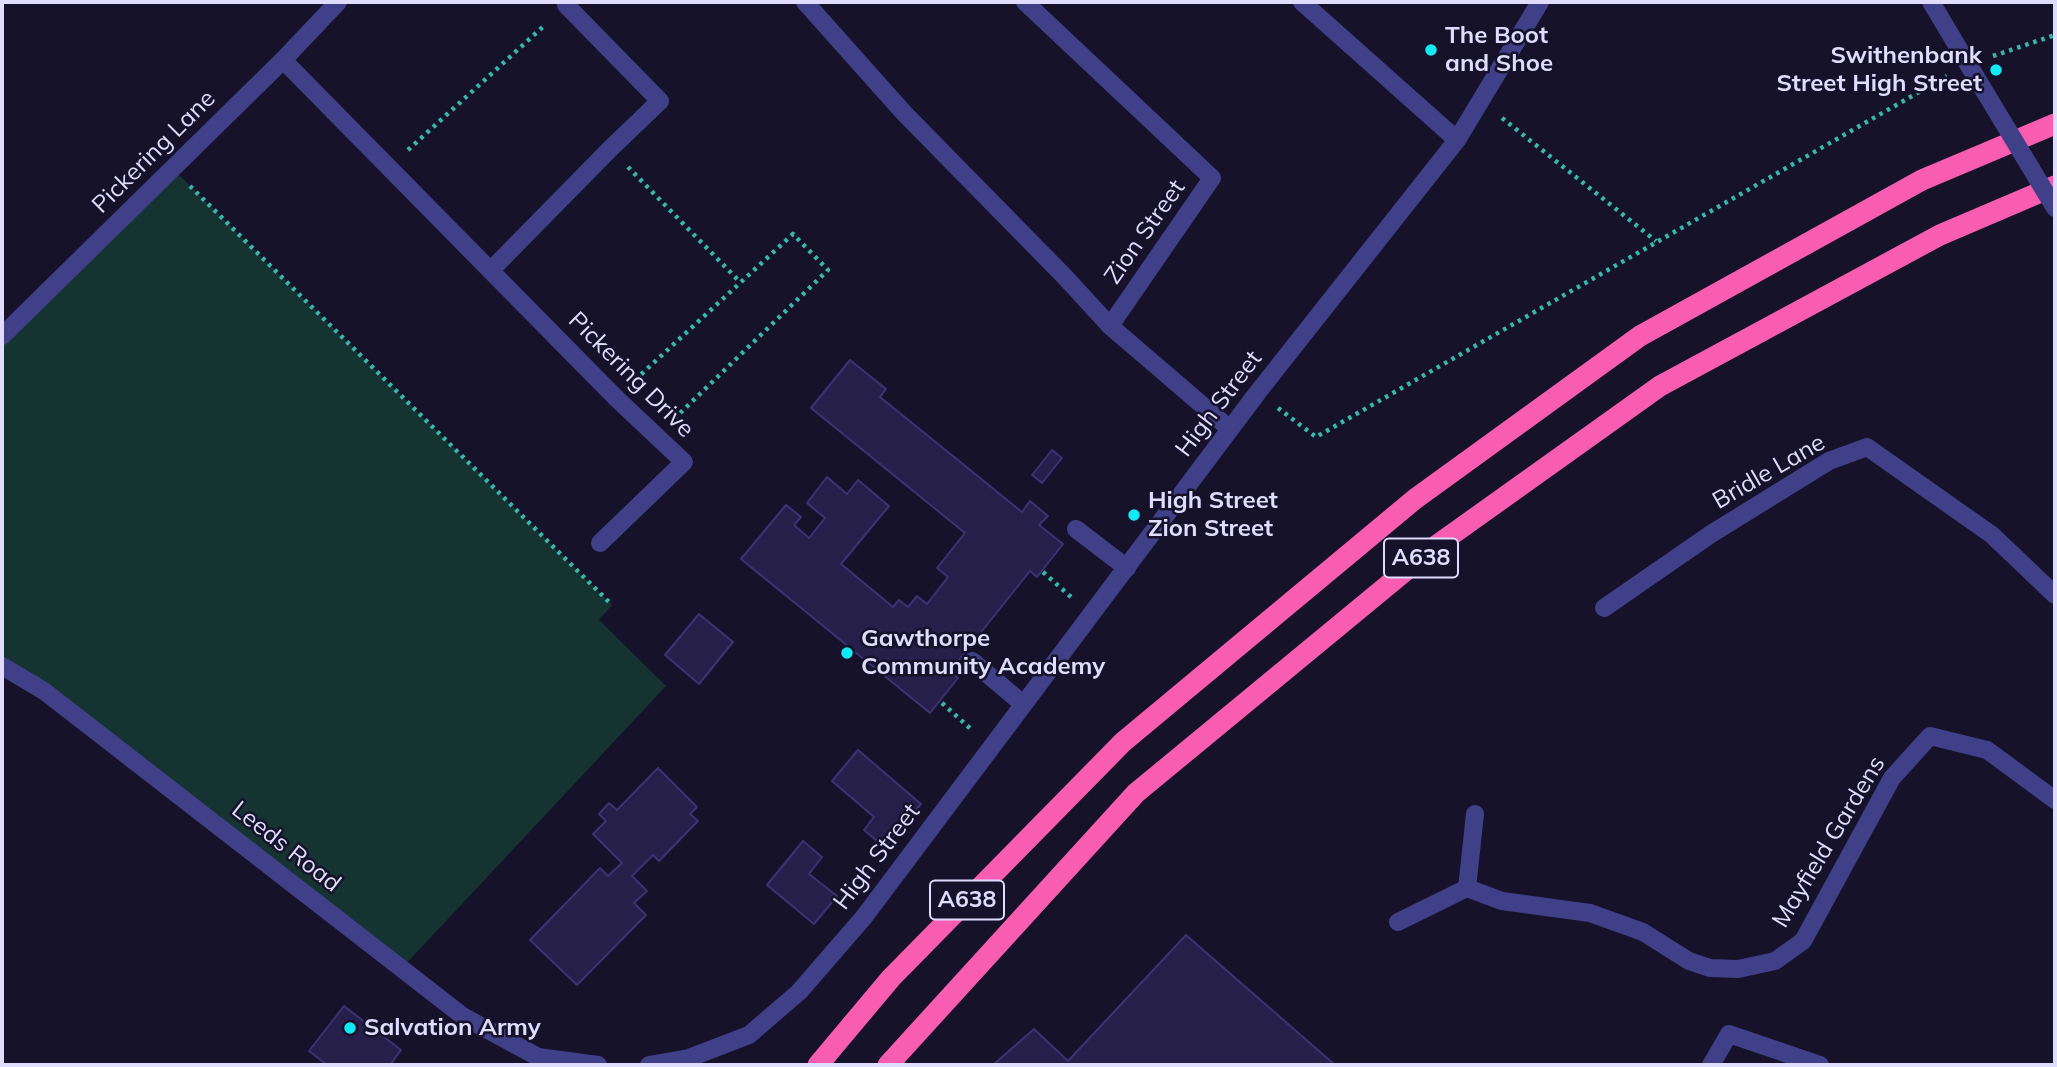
<!DOCTYPE html>
<html>
<head>
<meta charset="utf-8">
<style>
	body { margin:0 }
	#map { position:relative; width:2057px; height:1067px; overflow:hidden; background:#15122a; font-family:Mulish,sans-serif }
	canvas { display:block }
	.frame { position:absolute; inset:0; border:4px solid #dfdcfe; pointer-events:none }
</style>
</head>
<body>
<div id="map">
<canvas width="2057" height="1067"></canvas>
<div class="frame"></div>
</div>
<script>
const c = document.querySelector('canvas').getContext('2d');
c.lineJoin = 'round';
function paint(path, color) {
  c.fillStyle = color;
  c.fill(path, 'evenodd');
}
function shape(rows) {
  const path = new Path2D();
  for (const r of rows) {
    path.moveTo(r[0], r[1]);
    for (let i = 2; i < r.length; i += 2) path.lineTo(r[i], r[i + 1]);
  }
  return path;
}
function strokePath(path, color, width, dash) {
  c.strokeStyle = color;
  c.lineWidth = width;
  c.lineCap = dash ? 'butt' : 'round';
  c.setLineDash(dash || []);
  c.stroke(path);
}
function label(font, color, halo, rows, align = 'center') {
  c.font = font + ' Mulish,sans-serif';
  c.lineWidth = 5;
  c.setLineDash([]);
  c.textBaseline = 'middle';
  c.strokeStyle = halo;
  c.fillStyle = color;
  for (const [text, x, y, turn = 0] of rows) {
    c.save();
    c.translate(x, y);
    c.rotate((+turn || 0) * Math.PI / 180);
    c.textAlign = isNaN(turn) ? turn : align;
    if (halo) c.strokeText(text, 0, 0);
    c.fillText(text, 0, 0);
    c.restore();
  }
}
const green = shape([
	[173,169,612,605,599,620,666,686,402,968,2,666,2,336]
]);
const building = shape([
	[850,360,886,389,880,397,1022,512,1030,501,1048,516,1039,525,1063,544,1037,577,1030,571,950,671,958,678,930,713,741,559,786,505,801,517,794,525,809,538,825,518,807,503,827,477,847,494,858,480,889,506,841,564,893,607,899,600,908,607,917,596,927,604,948,577,937,568,965,533,811,408,850,360],
	[1052,450,1062,458,1042,483,1032,475,1052,450],
	[699,614,733,642,699,684,665,655,699,614],
	[858,750,921,804,884,847,864,830,874,817,832,781,858,750],
	[658,768,697,807,690,814,698,821,659,861,653,855,632,876,647,891,634,903,646,915,577,985,530,940,600,868,608,876,622,863,593,834,606,821,599,814,609,803,617,810,658,768],
	[803,841,822,857,809,874,837,896,814,924,767,885,803,841],
	[1186,935,1335,1065,993,1065,1034,1029,1068,1061,1186,935],
	[344,1006,401,1050,390,1065,327,1065,309,1051,344,1006]
]);
const path = shape([
	[1993,56,2055,35],
	[1502,118,1656,241],
	[408,150,546,24],
	[628,167,740,282],
	[190,186,612,605],
	[635,380,793,234,828,270,675,418],
	[1278,408,1316,437,1947,76],
	[1043,572,1071,597],
	[942,703,973,731]
]);
const lane = shape([
	[805,2,904,113,1065,277,1110,326],
	[1076,529,1127,568],
	[972,661,1023,704]
]);
const street = shape([
	[1025,2,1212,178,1110,326,1230,429],
	[1302,2,1457,140],
	[1931,2,1968,64],
	[283,60,616,398,684,462,600,543],
	[491,270,610,149,660,101,566,5],
	[2,336,283,60,338,2],
	[1604,608,1711,534,1829,461,1867,447,1992,535,2055,595],
	[2,666,44,691,464,1017,538,1057,598,1065],
	[1467,888,1502,901,1590,913,1643,932,1689,961,1710,968,1738,969,1775,961,1803,941,1892,778,1930,736,1987,750,2055,800],
	[1398,922,1467,888,1475,814],
	[649,1065,689,1058,749,1035,799,992,864,917,1258,392,1457,140,1540,2],
	[1711,1065,1729,1034,1820,1065]
]);
const highway = shape([
	[818,1065,891,978,1123,742,1415,499,1640,336,1922,180,2055,124],
	[888,1065,1136,793,1433,548,1660,386,1940,235,2055,186]
]);
const streetBridge = shape([
	[1968,64,2055,208]
]);
const markers = [
	[1431,50,7,"#11e9f5"],
	[1996,70,7,"#11e9f5"],
	[1134,515,7,"#11e9f5"],
	[847,653,7,"#11e9f5"],
	[350,1028,7,"#11e9f5"]
];
const shields = [
	[1421,558,74],
	[967,900,74]
];
const shieldNames = [
	["A638",1421,558],
	["A638",967,900]
];
const poiNames = [
	["The Boot",1445,36],
	["and Shoe",1445,64],
	["Swithenbank",1982,56,"right"],
	["Street High Street",1982,84,"right"],
	["High Street",1148,501],
	["Zion Street",1148,529],
	["Gawthorpe",861,639],
	["Community Academy",861,667],
	["Salvation Army",364,1028]
];
const streetNames = [
	["Pickering Lane",154,152,-45],
	["Zion Street",1145,232,-55],
	["Pickering Drive",631,375,45],
	["High Street",1219,404,-53],
	["Bridle Lane",1769,472,-30],
	["Mayfield Gardens",1829,842,-59],
	["Leeds Road",286,847,38],
	["High Street",877,857,-53]
];
paint(green, '#153431');
paint(building, '#261f4a');
strokePath(building, '#3c3275', 2);
strokePath(path, '#36b8aa', 4.5, [3.5, 5]);
strokePath(lane, '#3f4087', 18);
strokePath(street, '#3f4087', 18);
strokePath(highway, '#f85daf', 21);
strokePath(streetBridge, '#3f4087', 18);
for (const [x, y, r, color] of markers) {
  const dot = new Path2D();
  dot.arc(x, y, r, 0, 2 * Math.PI);
  c.fillStyle = color;
  c.fill(dot);
  strokePath(dot, '#15122a', 2.5);
}
for (const [x, y, w] of shields) {
  const box = new Path2D();
  box.roundRect(x - w / 2, y - 19.5, w, 39, 5);
  c.fillStyle = '#15122a';
  c.fill(box);
  strokePath(box, '#dfdcfe', 2);
}
label('bold 23px', '#dfdcfe', null, shieldNames);
label('bold 24px', '#dfdcfe', '#15122a', poiNames, 'left');
label('24px', '#dfdcfe', '#15122a', streetNames);
</script>
</body>
</html>
